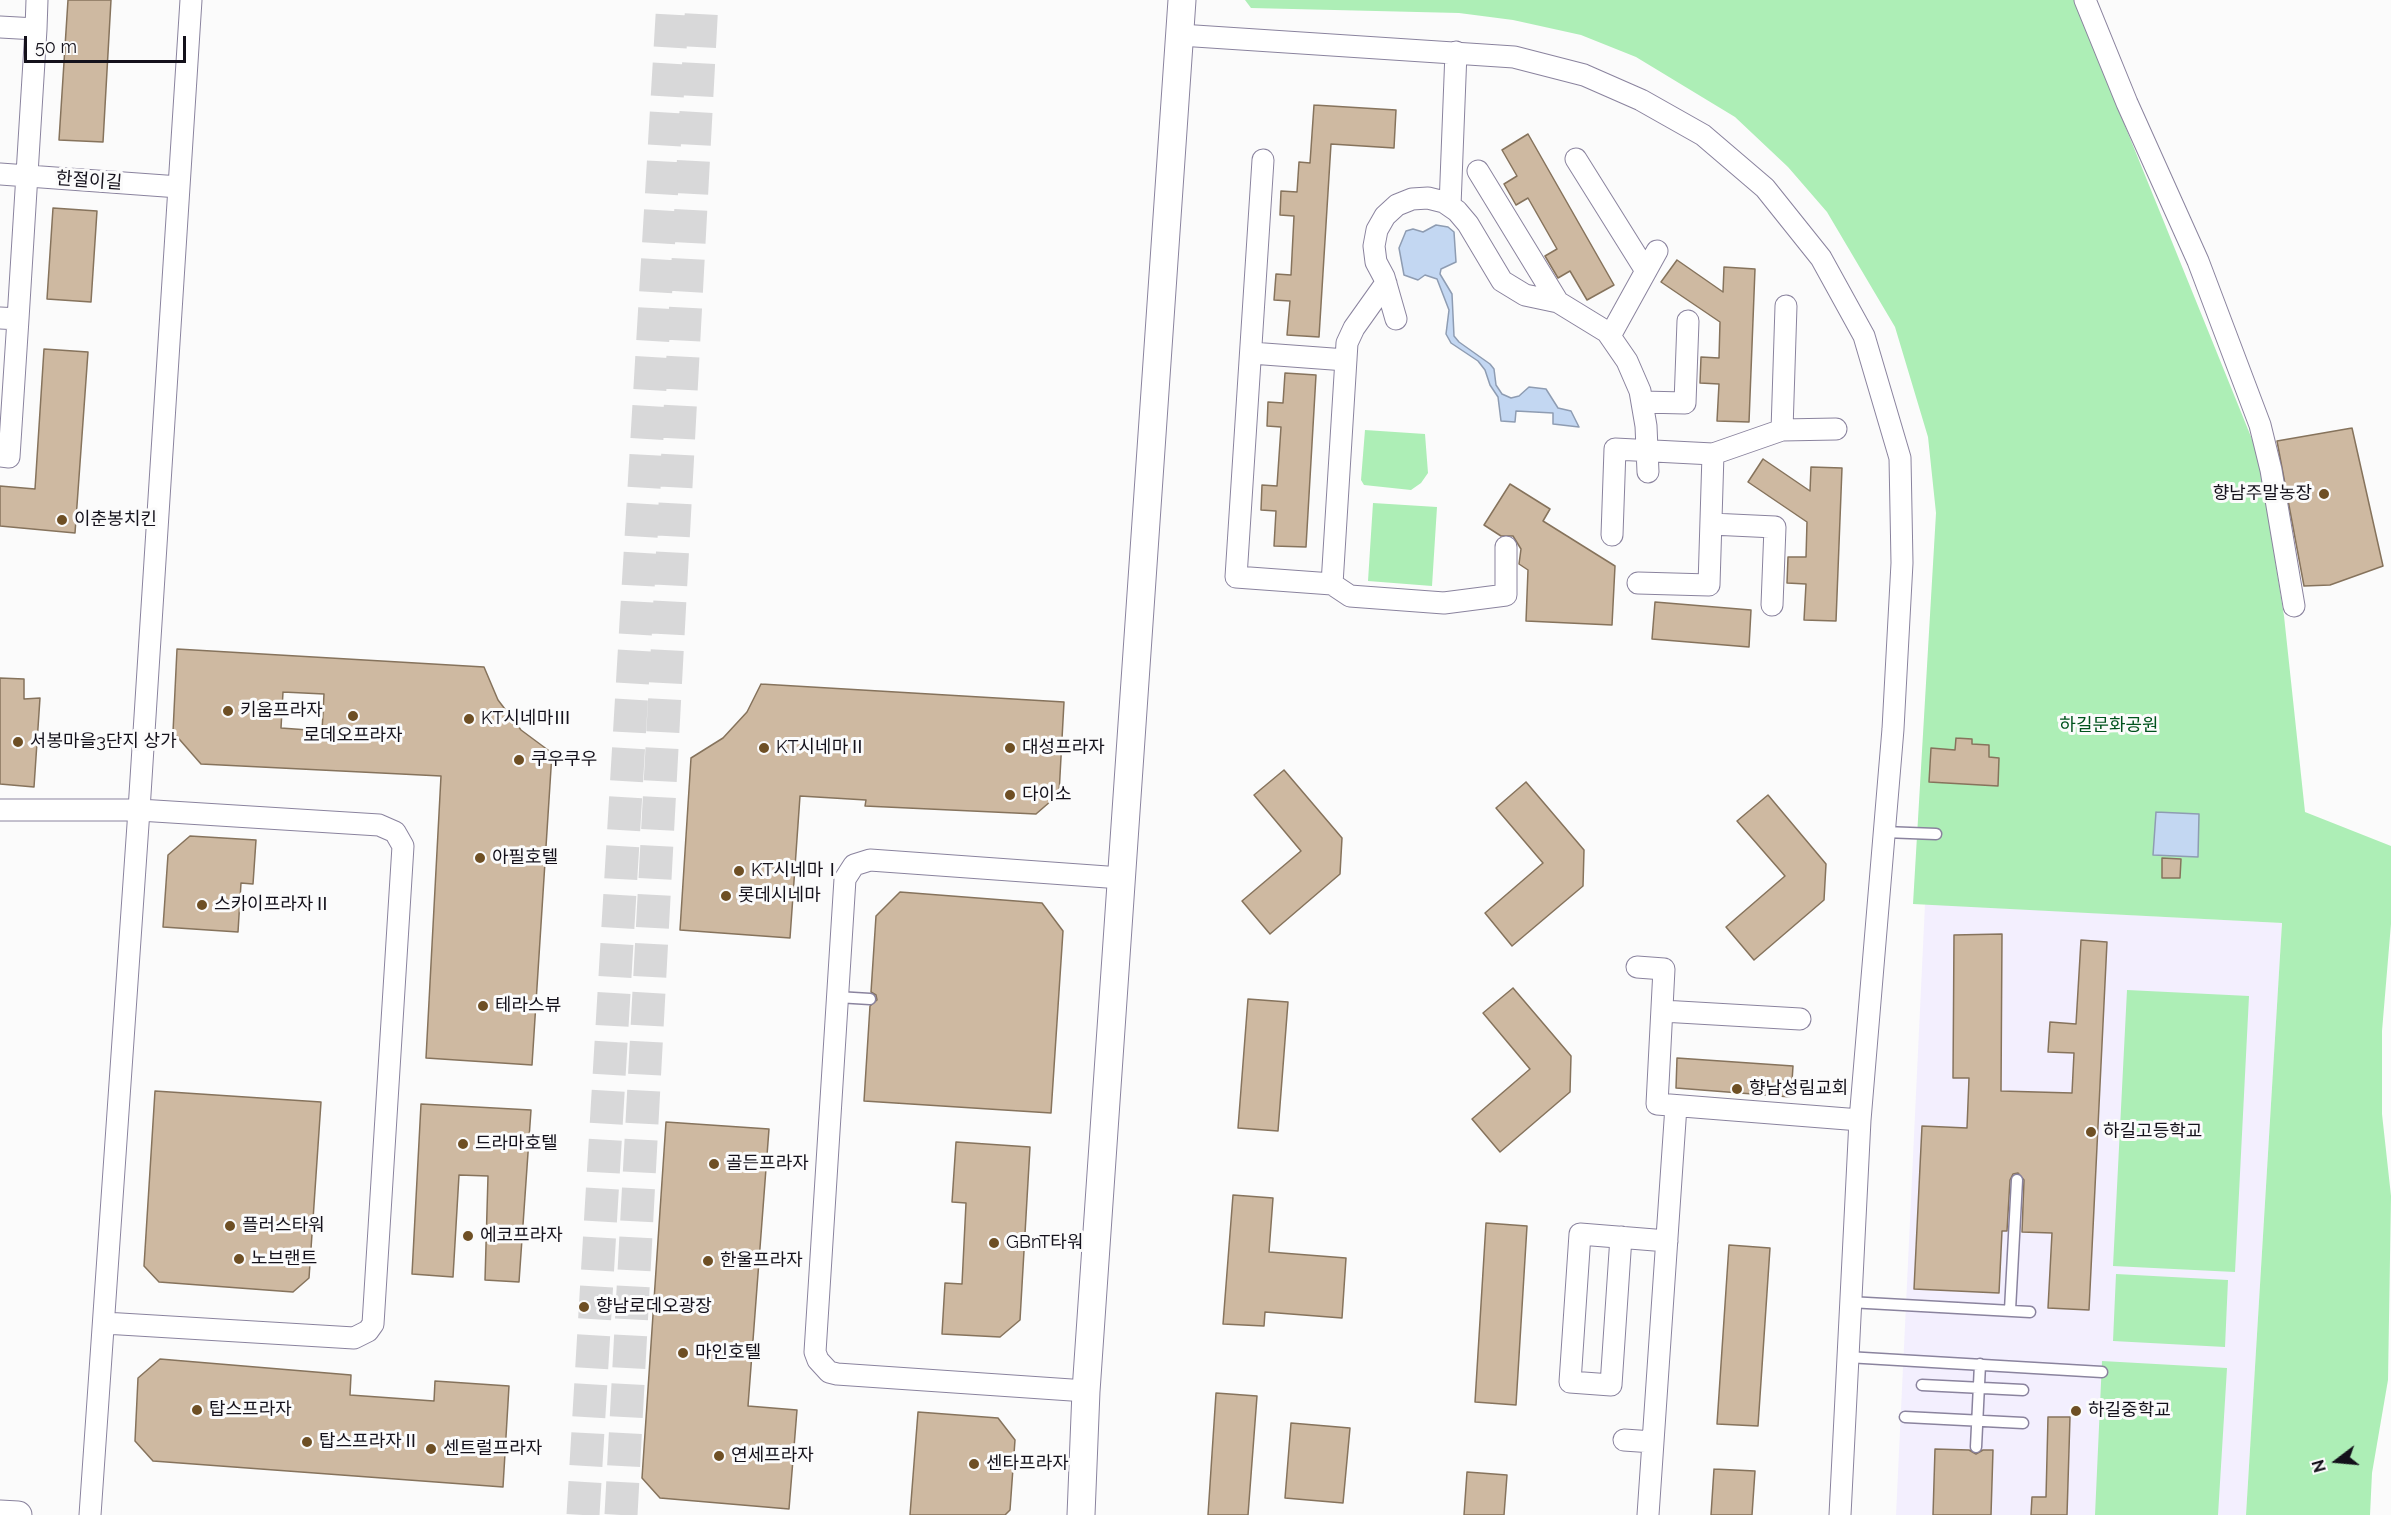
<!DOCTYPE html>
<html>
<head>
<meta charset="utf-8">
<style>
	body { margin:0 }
	#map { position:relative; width:2391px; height:1515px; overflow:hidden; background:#fbfbfb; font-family:Raleway,sans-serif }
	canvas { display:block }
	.north { position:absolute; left:2307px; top:1431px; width:60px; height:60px; -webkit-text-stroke:4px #fbfbfb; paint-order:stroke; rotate:254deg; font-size:16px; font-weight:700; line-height:24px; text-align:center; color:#14111b }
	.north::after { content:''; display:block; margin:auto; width:21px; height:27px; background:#14111b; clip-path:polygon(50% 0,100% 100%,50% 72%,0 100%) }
	.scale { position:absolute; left:24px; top:36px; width:162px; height:27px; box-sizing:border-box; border:3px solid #14111b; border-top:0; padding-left:8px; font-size:18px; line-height:21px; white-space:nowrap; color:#14111b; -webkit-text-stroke:4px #fbfbfb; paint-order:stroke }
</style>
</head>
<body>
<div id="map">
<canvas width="2391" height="1515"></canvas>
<div class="north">N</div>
<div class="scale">50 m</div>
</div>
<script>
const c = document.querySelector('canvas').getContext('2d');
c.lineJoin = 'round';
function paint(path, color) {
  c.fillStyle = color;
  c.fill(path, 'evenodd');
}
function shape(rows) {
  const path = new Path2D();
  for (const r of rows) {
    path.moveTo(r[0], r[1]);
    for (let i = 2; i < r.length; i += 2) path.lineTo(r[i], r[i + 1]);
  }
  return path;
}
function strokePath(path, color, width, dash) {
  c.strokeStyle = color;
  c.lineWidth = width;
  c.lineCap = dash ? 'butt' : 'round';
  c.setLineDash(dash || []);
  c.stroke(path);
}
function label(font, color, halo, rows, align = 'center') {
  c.font = font + ' Raleway,"Noto Sans KR",sans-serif';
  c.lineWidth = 6;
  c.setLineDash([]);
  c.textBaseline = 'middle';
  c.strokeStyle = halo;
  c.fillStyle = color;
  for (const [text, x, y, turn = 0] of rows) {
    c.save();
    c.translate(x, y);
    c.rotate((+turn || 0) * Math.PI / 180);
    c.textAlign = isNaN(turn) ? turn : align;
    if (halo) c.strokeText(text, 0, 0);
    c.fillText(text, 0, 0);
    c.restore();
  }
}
const built = shape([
	[1925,904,2282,923,2246,1515,1896,1515]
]);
const green = shape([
	[1245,0,2074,0,2258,454,2284,616,2305,812,2391,846,2391,924,2382,1031,2382,1114,2391,1196,2388,1380,2372,1473,2370,1515,2246,1515,2282,923,1913,904,1936,513,1928,437,1895,327,1827,212,1788,167,1735,117,1636,57,1581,35,1513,20,1459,13,1251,8],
	[1365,430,1425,434,1428,473,1421,483,1411,490,1364,485,1361,480],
	[1373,503,1437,507,1432,586,1368,581],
	[2127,990,2249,996,2235,1272,2113,1266],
	[2116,1274,2228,1280,2225,1347,2113,1341],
	[2102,1361,2227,1368,2218,1515,2095,1515]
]);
const water = shape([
	[1436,225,1448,227,1454,232,1456,262,1441,269,1440,274,1452,294,1454,336,1459,342,1490,364,1494,369,1496,385,1502,394,1511,398,1519,396,1529,387,1546,389,1558,408,1571,411,1579,427,1553,424,1553,413,1516,411,1515,422,1501,421,1498,397,1490,385,1485,370,1478,361,1451,343,1446,334,1449,310,1437,279,1425,275,1418,280,1404,275,1399,248,1406,231,1413,229,1423,232,1436,225],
	[2156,812,2199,814,2198,857,2153,855,2156,812]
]);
const building = shape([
	[68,0,111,0,103,142,59,140,68,0],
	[1314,105,1396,110,1394,148,1331,144,1319,337,1287,335,1290,301,1274,300,1276,274,1291,275,1294,216,1280,215,1281,191,1297,192,1299,162,1310,163,1314,105],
	[1528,134,1614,285,1587,300,1570,271,1558,278,1545,256,1557,249,1528,198,1516,205,1504,184,1517,176,1502,150,1528,134],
	[53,208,97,211,91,302,47,299,53,208],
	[1677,260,1723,292,1724,267,1755,269,1749,422,1717,421,1719,384,1700,383,1701,357,1719,358,1720,322,1661,282,1677,260],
	[44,349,88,352,75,533,0,526,0,486,35,489,44,349],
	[1285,373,1316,375,1306,547,1274,546,1276,511,1261,510,1262,485,1277,486,1281,427,1267,426,1268,402,1283,403,1285,373],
	[2352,428,2383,566,2330,585,2304,586,2277,441,2352,428],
	[1763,459,1810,491,1811,467,1842,468,1836,621,1804,620,1806,584,1787,583,1788,557,1806,557,1807,522,1748,482,1763,459],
	[1510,484,1550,509,1543,521,1615,566,1612,625,1526,621,1528,570,1519,564,1521,549,1513,536,1501,536,1484,525,1510,484],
	[1655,602,1751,610,1749,647,1652,639,1655,602],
	[177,649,484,667,498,700,521,730,552,753,532,1065,426,1058,441,776,201,764,173,732,177,649],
	[283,692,324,694,322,731,281,728,283,692],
	[0,678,24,679,24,699,40,698,34,787,0,784,0,678],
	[761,684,1064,702,1059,794,1036,814,865,806,866,800,800,796,790,938,680,930,691,758,723,738,747,712,761,684],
	[1956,738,1972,739,1972,744,1989,745,1989,757,1999,758,1998,786,1929,782,1931,748,1955,750,1956,738],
	[1284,770,1342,838,1340,874,1270,934,1242,901,1301,851,1254,795,1284,770],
	[1526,782,1584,850,1583,886,1512,946,1485,913,1543,863,1496,808,1526,782],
	[1768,795,1826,864,1824,900,1754,960,1726,927,1785,876,1737,821,1768,795],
	[190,836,256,840,253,884,241,883,238,932,163,927,168,855,190,836],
	[2162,858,2181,859,2180,878,2162,878,2162,858],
	[900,892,1042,903,1063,931,1051,1113,864,1101,870,1006,877,1000,876,995,871,992,876,916,900,892],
	[2002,934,2001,1091,2072,1093,2074,1053,2048,1052,2050,1022,2076,1024,2081,940,2107,942,2089,1310,2048,1308,2052,1233,2022,1232,2024,1180,2018,1173,2013,1174,2010,1180,2007,1231,2002,1231,1999,1293,1914,1289,1922,1126,1967,1128,1969,1078,1953,1078,1954,935,2002,934],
	[1513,988,1571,1056,1570,1092,1500,1152,1472,1119,1530,1069,1483,1013,1513,988],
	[1248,999,1288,1002,1278,1131,1238,1128,1248,999],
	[1677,1058,1793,1066,1791,1097,1676,1088,1677,1058],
	[155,1091,321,1102,309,1278,293,1292,159,1282,144,1266,155,1091],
	[421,1104,531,1110,519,1282,485,1280,488,1176,459,1175,453,1277,412,1274,421,1104],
	[666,1122,769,1129,748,1406,797,1410,789,1509,660,1498,642,1478,666,1122],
	[956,1142,1030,1147,1020,1320,1000,1337,942,1334,945,1283,962,1284,966,1203,952,1202,956,1142],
	[1233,1195,1273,1198,1269,1252,1346,1258,1342,1318,1265,1312,1264,1326,1223,1324,1233,1195],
	[1486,1223,1527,1226,1516,1405,1475,1402,1486,1223],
	[1729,1245,1770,1248,1758,1426,1717,1424,1729,1245],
	[160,1359,351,1375,350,1395,434,1401,435,1381,509,1386,503,1487,153,1461,135,1441,138,1378,160,1359],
	[1216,1393,1257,1396,1248,1515,1208,1515,1216,1393],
	[918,1412,998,1418,1015,1440,1010,1510,1005,1515,910,1515,918,1412],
	[2048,1417,2070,1417,2067,1515,2031,1515,2032,1497,2046,1497,2048,1417],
	[1291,1423,1350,1428,1343,1503,1285,1498,1291,1423],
	[1935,1449,1969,1450,1976,1454,1983,1450,1993,1450,1991,1515,1933,1515,1935,1449],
	[1714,1469,1755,1471,1752,1515,1711,1515,1714,1469],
	[1467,1472,1507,1475,1504,1515,1464,1515,1467,1472]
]);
const trunkTunnel = shape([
	[583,1515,673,0],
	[621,1515,702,0]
]);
const service = shape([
	[1884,832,1936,834],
	[837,997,870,999],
	[1849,1302,2030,1312],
	[2010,1310,2017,1180],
	[1847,1357,2102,1372],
	[1922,1385,2023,1390],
	[1905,1417,2023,1423],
	[1976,1447,1980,1364]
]);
const minor = shape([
	[2085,0,2127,103,2198,261,2260,425,2271,470,2294,606],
	[0,27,36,29,37,0],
	[1180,35,1514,57,1584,75,1641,100,1703,135,1765,188,1821,258,1864,336,1900,458,1902,563,1893,729,1860,1120,1840,1515],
	[1576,159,1646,271],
	[1263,160,1236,577,1332,584,1350,596,1444,603,1506,595,1506,547],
	[1478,171,1558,302],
	[0,174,179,187],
	[1450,206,1456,52],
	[0,318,18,319,9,457,0,456],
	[18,319,36,29],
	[1396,319,1384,277,1376,262,1374,246,1377,230,1385,216,1397,205,1412,199,1428,198,1444,202,1457,211,1468,224,1502,281,1525,295,1558,302,1607,332,1627,361,1640,391,1646,426,1648,472],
	[1610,336,1657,251],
	[1251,353,1346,360],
	[1642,402,1685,403,1688,321],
	[1782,430,1836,429],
	[1711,524,1775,527,1772,605],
	[1612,535,1615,449,1713,454,1782,430,1786,306],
	[1638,583,1709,585,1713,454],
	[1332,584,1347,343,1354,328,1386,283],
	[0,810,139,810,379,825,395,832,403,846,373,1324,368,1331,354,1338,104,1323],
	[1637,967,1664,969,1657,1104,1860,1120],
	[1662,1011,1800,1019],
	[1621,1237,1611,1385,1570,1382,1580,1234,1667,1241],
	[1086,1391,837,1374,829,1372,818,1360,815,1352,845,879,854,865,870,860,1121,878],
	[1624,1440,1653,1442],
	[90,1515,139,810,191,0],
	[1648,1515,1676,1106]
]);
const tertiary = shape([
	[0,1514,18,1515],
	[1081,1515,1086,1391,1182,0]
]);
const markers = [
	[2324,494,6,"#6e4f24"],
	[62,520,6,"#6e4f24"],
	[228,711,6,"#6e4f24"],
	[353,716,6,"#6e4f24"],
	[469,719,6,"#6e4f24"],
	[18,742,6,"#6e4f24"],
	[764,748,6,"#6e4f24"],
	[1010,748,6,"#6e4f24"],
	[519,760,6,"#6e4f24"],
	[1010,795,6,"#6e4f24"],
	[480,858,6,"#6e4f24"],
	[739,871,6,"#6e4f24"],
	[726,896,6,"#6e4f24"],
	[202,905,6,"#6e4f24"],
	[483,1006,6,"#6e4f24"],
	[1737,1089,6,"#6e4f24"],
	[2091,1132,6,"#6e4f24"],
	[463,1144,6,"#6e4f24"],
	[714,1164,6,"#6e4f24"],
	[230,1226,6,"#6e4f24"],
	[468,1236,6,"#6e4f24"],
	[994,1243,6,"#6e4f24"],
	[239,1259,6,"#6e4f24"],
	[708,1261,6,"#6e4f24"],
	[584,1307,6,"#6e4f24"],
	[683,1353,6,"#6e4f24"],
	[197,1410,6,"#6e4f24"],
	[2076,1411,6,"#6e4f24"],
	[307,1442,6,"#6e4f24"],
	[431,1449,6,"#6e4f24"],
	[719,1456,6,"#6e4f24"],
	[974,1464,6,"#6e4f24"]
];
const streetNames = [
	["한절이길",89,181,4]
];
const poiNames = [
	["향남주말농장",2312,494,"right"],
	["이춘봉치킨",74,520],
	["키움프라자",240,711],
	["KT시네마Ⅲ",481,719],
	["로데오프라자",353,736,"center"],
	["서봉마을3단지 상가",30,742],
	["KT시네마Ⅱ",776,748],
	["대성프라자",1022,748],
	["쿠우쿠우",531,760],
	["다이소",1022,795],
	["아필호텔",492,858],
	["KT시네마Ⅰ",751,871],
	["롯데시네마",738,896],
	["스카이프라자Ⅱ",214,905],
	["테라스뷰",495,1006],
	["향남성림교회",1749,1089],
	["하길고등학교",2103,1132],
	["드라마호텔",475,1144],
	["골든프라자",726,1164],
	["플러스타워",242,1226],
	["에코프라자",480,1236],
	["GBnT타워",1006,1243],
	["노브랜트",251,1259],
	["한울프라자",720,1261],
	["향남로데오광장",596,1307],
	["마인호텔",695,1353],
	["탑스프라자",209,1410],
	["하길중학교",2088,1411],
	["탑스프라자Ⅱ",319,1442],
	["센트럴프라자",443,1449],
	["연세프라자",731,1456],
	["센타프라자",986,1464]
];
const parkNames = [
	["하길문화공원",2109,726]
];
paint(built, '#f3effe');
paint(green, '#adeeb6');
paint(water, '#c3d7f2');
strokePath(water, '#8e9cb2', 1.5);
paint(building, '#ceb9a1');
strokePath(building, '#86735c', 1.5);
strokePath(trunkTunnel, '#d8d8d9', 33, [33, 16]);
strokePath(service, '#8a839e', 13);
strokePath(minor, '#8a839e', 23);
strokePath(tertiary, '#8a839e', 29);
strokePath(service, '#fff', 10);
strokePath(minor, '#fff', 21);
strokePath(tertiary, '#fff', 27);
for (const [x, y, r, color] of markers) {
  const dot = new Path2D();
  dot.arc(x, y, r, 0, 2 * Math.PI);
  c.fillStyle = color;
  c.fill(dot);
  strokePath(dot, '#fbfbfb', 2);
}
label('18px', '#14111b', '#fbfbfb', streetNames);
label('18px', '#14111b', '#fbfbfb', poiNames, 'left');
label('18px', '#00531d', '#fbfbfb', parkNames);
</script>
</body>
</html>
